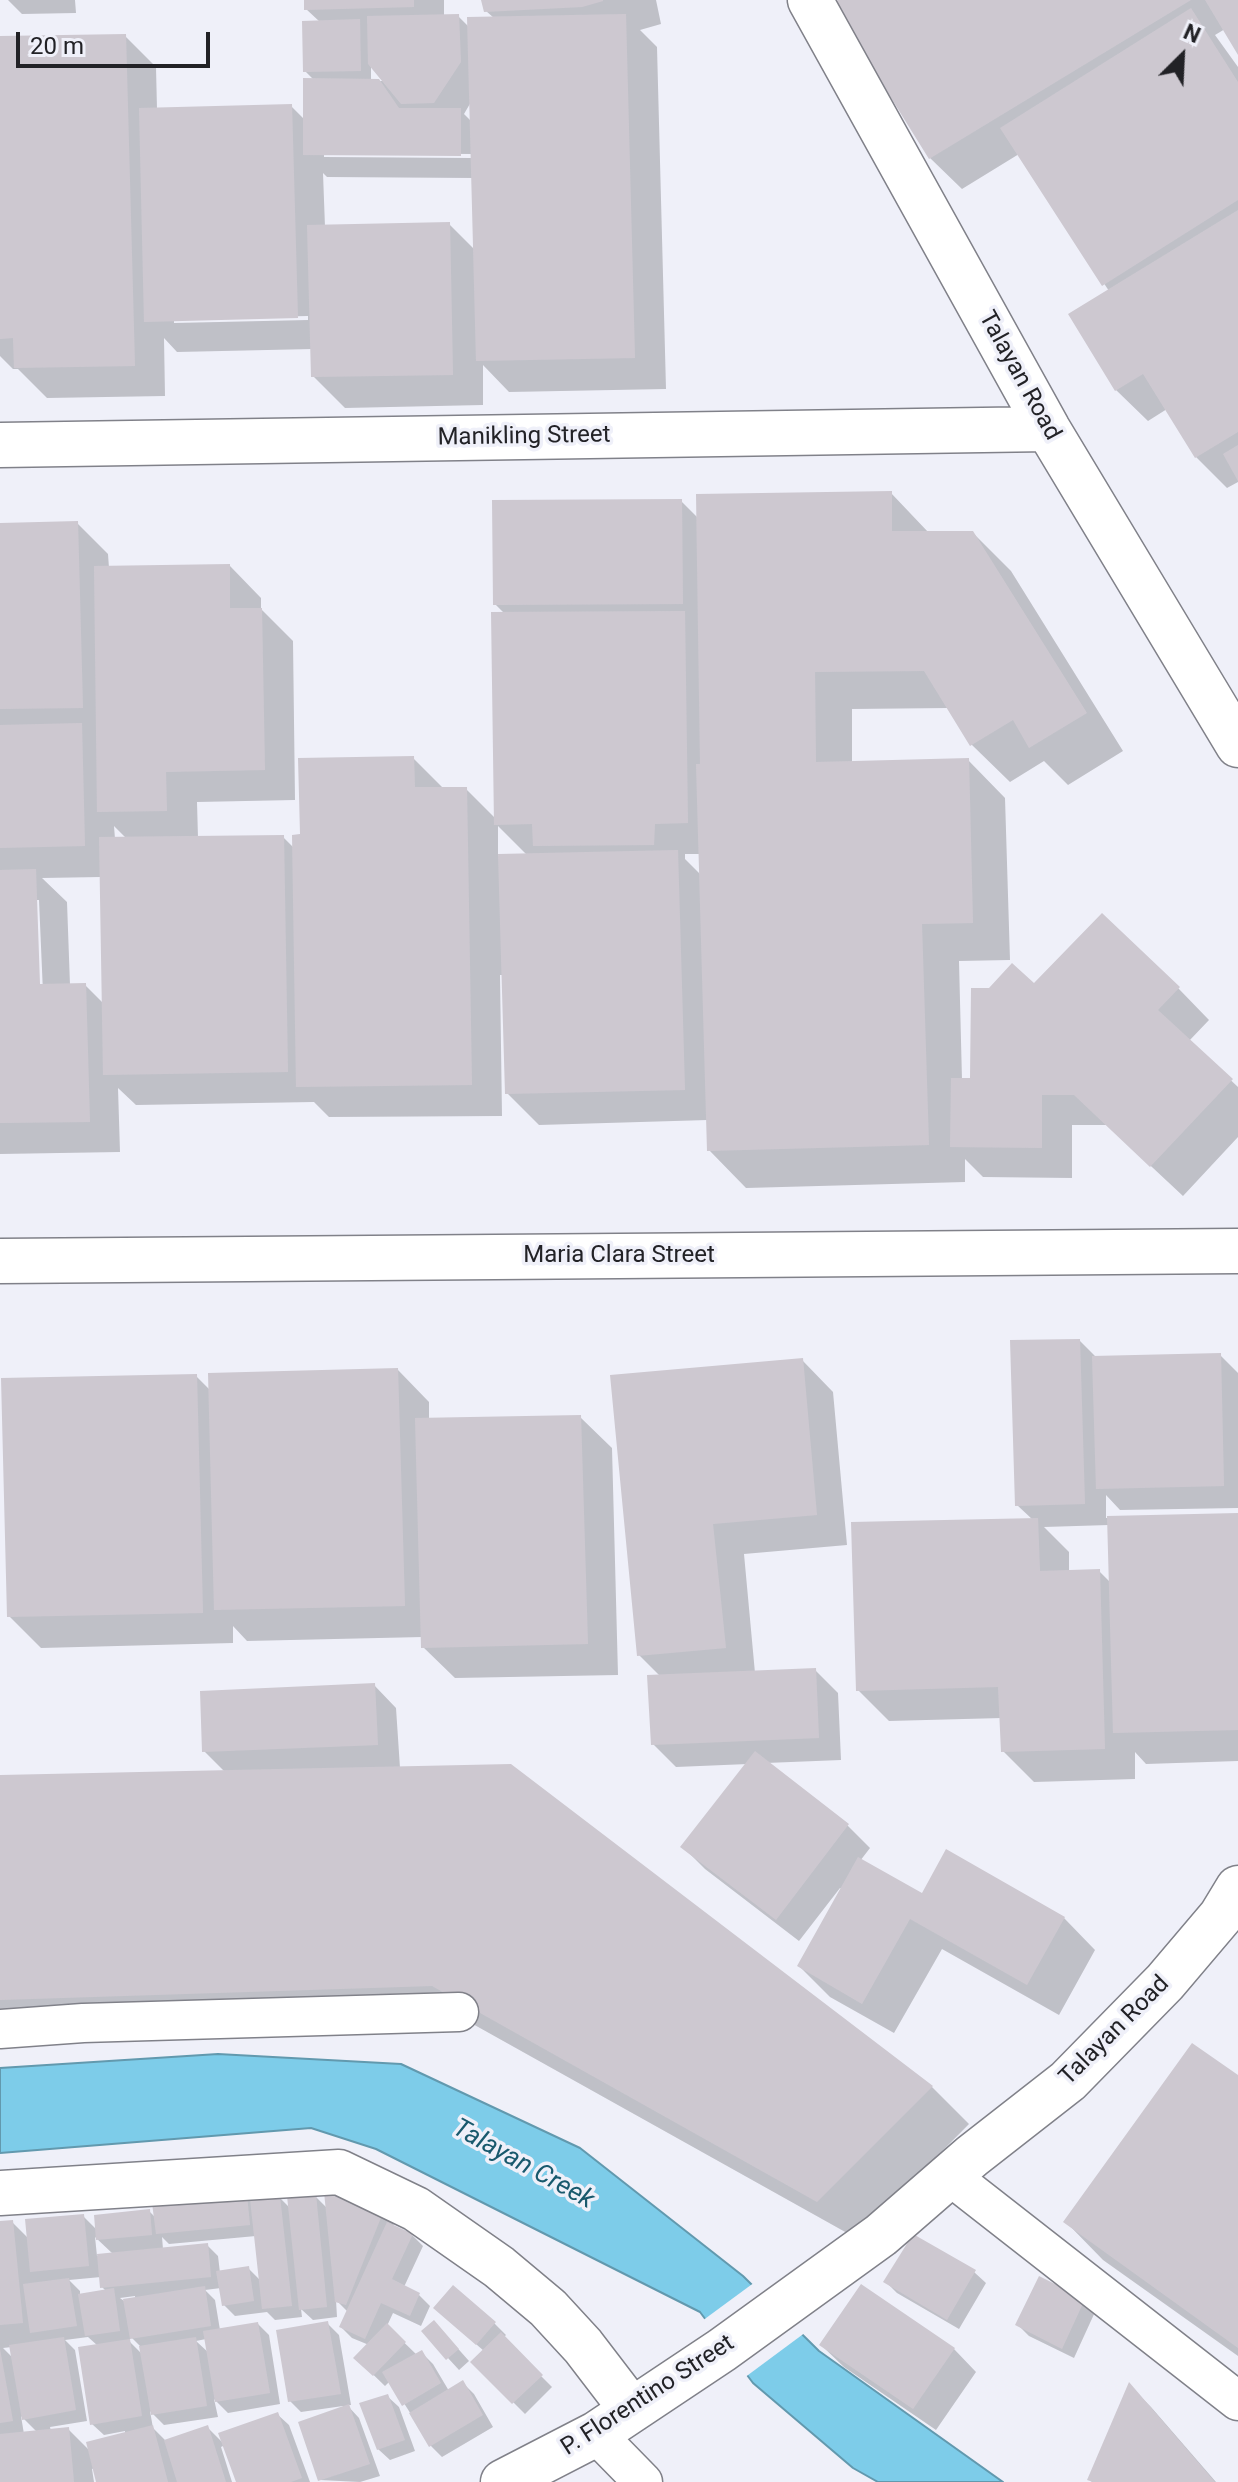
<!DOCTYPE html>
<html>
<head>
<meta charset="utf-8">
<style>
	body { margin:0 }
	#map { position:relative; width:1238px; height:2482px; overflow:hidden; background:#eff0f9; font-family:Roboto,sans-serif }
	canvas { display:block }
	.north { position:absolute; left:1142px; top:16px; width:80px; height:80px; -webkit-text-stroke:6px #eff0f9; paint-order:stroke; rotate:24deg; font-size:22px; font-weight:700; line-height:32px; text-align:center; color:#222226 }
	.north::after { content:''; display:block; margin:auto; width:28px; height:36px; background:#222226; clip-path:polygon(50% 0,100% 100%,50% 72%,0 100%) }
	.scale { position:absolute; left:16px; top:32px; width:194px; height:36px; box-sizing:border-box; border:4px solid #222226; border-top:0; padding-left:10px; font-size:24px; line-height:28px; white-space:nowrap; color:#222226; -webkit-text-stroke:6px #eff0f9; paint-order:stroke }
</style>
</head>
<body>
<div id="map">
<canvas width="1238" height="2482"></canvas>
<div class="north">N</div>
<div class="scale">20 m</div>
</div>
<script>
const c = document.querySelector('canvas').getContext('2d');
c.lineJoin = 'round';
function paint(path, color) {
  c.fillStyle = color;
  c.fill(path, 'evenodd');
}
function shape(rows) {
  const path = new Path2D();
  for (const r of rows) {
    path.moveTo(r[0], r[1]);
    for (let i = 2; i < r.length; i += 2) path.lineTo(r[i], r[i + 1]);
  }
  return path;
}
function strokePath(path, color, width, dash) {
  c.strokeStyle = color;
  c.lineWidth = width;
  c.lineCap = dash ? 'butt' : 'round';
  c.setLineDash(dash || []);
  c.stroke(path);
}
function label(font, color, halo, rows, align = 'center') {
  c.font = font + ' Roboto,sans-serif';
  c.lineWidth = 7;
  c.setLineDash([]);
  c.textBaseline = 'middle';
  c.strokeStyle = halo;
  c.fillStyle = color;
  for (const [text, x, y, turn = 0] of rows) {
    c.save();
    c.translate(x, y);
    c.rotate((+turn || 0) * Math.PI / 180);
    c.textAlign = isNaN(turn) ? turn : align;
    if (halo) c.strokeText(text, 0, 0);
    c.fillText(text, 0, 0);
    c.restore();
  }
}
const water = shape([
	[218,2054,401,2064,580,2148,743,2276,819,2351,1003,2482,878,2482,853,2468,753,2383,700,2312,376,2149,311,2128,0,2153,0,2068,218,2054]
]);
const pier = shape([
	[755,2282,806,2332,744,2378,702,2321]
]);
const shadow = shape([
	[8,0,75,0,76,13,22,14],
	[306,0,444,0,444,17,458,16,470,28,494,18,486,11,483,0,656,0,661,24,640,30,657,47,666,389,509,392,483,365,483,405,345,408,313,376,313,349,177,352,164,338,165,396,47,398,18,369,13,369,0,356,0,38,125,36,156,67,157,109,291,106,305,120,314,80,305,71,320,22,306,9],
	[371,65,384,81,371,81],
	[471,102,472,122,464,114],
	[324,153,471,154,471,158,324,157],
	[323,173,327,177,473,178,475,250,449,224,325,227],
	[308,316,308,320,174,323,174,319],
	[841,0,1238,0,1238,51,1225,29,1215,35,1238,67,1238,482,1227,488,1196,457,1167,409,1148,421,1116,390,1109,291,1019,154,962,189,930,158],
	[891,493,929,533,973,533,1011,571,1123,751,1068,785,1044,761,1010,782,972,745,949,708,852,709,852,763,968,760,1005,798,1010,960,959,961,962,1080,972,1080,1034,986,1178,988,1209,1020,1189,1041,1238,1087,1238,1137,1183,1196,1107,1125,1072,1125,1072,1178,983,1177,965,1159,965,1182,746,1188,709,1150,708,1120,539,1125,507,1093,504,975,500,975,502,1116,329,1117,314,1102,136,1105,118,1088,120,1152,0,1154,0,525,77,523,108,554,109,568,230,566,261,598,261,609,293,641,295,800,197,802,198,838,283,837,294,848,302,836,413,758,444,789,466,789,496,819,505,614,495,604,681,501,699,519],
	[114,826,127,839,115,839],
	[498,826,527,855,498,856],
	[685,854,701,854,701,875,685,859],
	[101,877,103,1003,85,985,70,985,67,902,42,878],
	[35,900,39,900,43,993,39,994],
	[1080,1341,1097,1358,1220,1355,1238,1373,1238,1508,1120,1510,1106,1495,1106,1518,1238,1515,1238,1761,1146,1764,1135,1752,1135,1779,1034,1782,1003,1751,1002,1718,889,1721,858,1690,1033,1520,1017,1505],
	[1109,1525,1111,1583,1099,1571,1069,1572,1069,1552,1044,1527],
	[802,1360,833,1392,847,1545,744,1554,755,1673,815,1670,838,1693,841,1760,766,1763,848,1826,870,1848,860,1861,923,1895,946,1852,1064,1918,1095,1950,1059,2015,942,1949,894,2033,830,1997,799,1966,842,1889,840,1888,799,1941,705,1869,683,1847,748,1764,676,1767,653,1744,661,1677,639,1655],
	[398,1370,429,1402,429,1420,580,1417,612,1448,618,1675,455,1678,423,1647,423,1637,247,1641,233,1626,233,1643,41,1648,9,1616,196,1376,210,1390],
	[374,1685,396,1708,400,1768,932,2087,969,2124,856,2238,471,2023,0,2038,0,1776,225,1772,204,1751],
	[1238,2077,1238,2356,1103,2260,1066,2222],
	[359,2192,394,2223,393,2227,412,2235,423,2246,404,2287,419,2295,430,2306,421,2326,393,2313,387,2326,417,2355,422,2353,433,2364,449,2391,463,2383,474,2394,493,2427,442,2457,431,2446,390,2381,385,2386,356,2358,369,2345,352,2338,341,2327,348,2312,336,2300,337,2317,313,2320,301,2309,302,2317,275,2320,267,2312,235,2316,224,2305,221,2288,205,2290,215,2300,220,2330,258,2324,269,2335,280,2404,228,2413,214,2399,218,2417,164,2425,150,2411,153,2428,166,2441,207,2427,224,2444,277,2414,289,2425,310,2482,238,2482,225,2445,221,2447,232,2482,98,2482,95,2468,92,2469,94,2482,0,2482,0,2223,12,2222,29,2239,83,2216,97,2230,149,2211,156,2218,246,2197,250,2201,280,2198,290,2208,315,2196,328,2209],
	[256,2236,261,2281,248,2268,220,2273,218,2256,207,2245,163,2249,162,2237,169,2244],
	[95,2237,113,2254,97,2256],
	[101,2277,102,2287,106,2291,80,2296,80,2291,69,2280],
	[135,2296,135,2299,124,2301,120,2298],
	[130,2336,148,2354,145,2357,130,2342],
	[88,2337,98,2346,92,2424,104,2435,125,2431,125,2434,90,2451,68,2429,51,2431,50,2427,87,2421,75,2350,65,2340],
	[206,2339,209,2353,196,2341],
	[12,2347,14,2359,3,2348],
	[21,2416,37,2432,24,2434],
	[974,2272,986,2283,959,2329,897,2293,886,2282],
	[453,2288,495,2324,506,2335,503,2338,552,2387,525,2414,473,2362,484,2351,447,2319],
	[1084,2301,1095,2312,1074,2358,1029,2336,1018,2325],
	[328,2324,339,2335,351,2405,347,2405,359,2418,380,2476,360,2482,320,2480,343,2406,301,2412,290,2401],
	[445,2334,469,2361,459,2370,448,2358],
	[821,2345,954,2349,976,2372,936,2430,844,2367],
	[1130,2386,1151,2407,1216,2482,1092,2482,1089,2479],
	[387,2396,399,2407,415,2451,390,2460,378,2449]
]);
const building = shape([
	[304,0,414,0,414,7,304,10],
	[481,0,603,0,603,1,582,7,484,12],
	[838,0,1191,0,929,159,832,3],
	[1205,0,1238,0,1238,55],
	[1191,8,1238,82,1238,200,1102,286,1000,128],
	[459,14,461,62,434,103,401,104,368,64,367,16],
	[626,14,635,358,476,361,467,17],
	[360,19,361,71,303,72,302,21],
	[126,34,135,366,14,368,13,338,0,339,0,36],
	[303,78,379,79,399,108,461,108,461,156,303,155],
	[292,104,298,318,144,322,139,108],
	[1238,210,1238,432,1195,458,1143,374,1115,391,1068,314],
	[450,222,453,375,311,377,307,225],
	[1238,445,1238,481,1223,454],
	[892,491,892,531,973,531,1087,713,1029,748,1013,720,970,746,924,671,815,672,816,762,969,758,973,923,922,924,929,1145,707,1151,696,764,700,764,696,494],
	[682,499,683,604,493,605,492,500],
	[78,521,83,708,0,709,0,523],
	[230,564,230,608,262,608,265,770,166,772,167,811,97,812,94,566],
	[685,611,688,823,655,824,654,845,533,846,532,824,494,825,491,612],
	[82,723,85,846,0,848,0,725],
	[414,756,415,787,467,787,472,1085,296,1087,292,835,300,834,298,758],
	[284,835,288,1072,103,1075,99,837],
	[678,850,685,1090,505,1094,498,854],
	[36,869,40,984,86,983,90,1122,0,1123,0,870],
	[1102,913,1180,987,1158,1010,1233,1079,1150,1167,1074,1095,1042,1095,1042,1148,950,1147,951,1078,970,1078,971,988,989,988,1012,963,1034,983],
	[1080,1339,1085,1504,1015,1506,1010,1340],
	[1221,1353,1224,1486,1096,1489,1092,1356],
	[803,1358,817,1515,713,1524,726,1648,637,1656,610,1375],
	[398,1368,405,1606,214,1610,208,1373],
	[197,1374,203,1613,7,1617,1,1378],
	[581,1415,588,1644,421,1648,415,1418],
	[1238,1513,1238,1730,1113,1733,1107,1516],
	[1038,1518,1040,1571,1100,1569,1105,1749,1001,1752,998,1687,856,1691,851,1522],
	[816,1668,819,1738,651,1745,647,1675],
	[375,1683,378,1745,202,1752,200,1691],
	[755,1751,849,1824,776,1920,680,1847],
	[511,1764,933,2086,817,2202,432,1986,0,2000,0,1775],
	[946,1849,1065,1917,1027,1985,910,1919,862,2004,797,1966,858,1857,922,1893],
	[1192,2043,1238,2075,1238,2348,1063,2222],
	[360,2190,384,2210,346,2305,335,2302,324,2192],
	[316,2194,327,2307,299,2310,287,2196],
	[247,2195,250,2225,156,2234,152,2203],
	[280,2196,292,2306,262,2309,250,2199],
	[150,2209,152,2235,96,2240,94,2215],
	[84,2214,89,2266,30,2272,25,2219],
	[13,2220,23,2323,0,2325,0,2221],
	[387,2222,413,2234,392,2279,420,2293,410,2316,381,2303,365,2339,339,2327],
	[913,2234,976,2270,947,2320,883,2282],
	[208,2243,211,2277,100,2288,97,2254],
	[249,2266,254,2301,222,2306,216,2271],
	[1039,2276,1085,2299,1062,2349,1015,2325],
	[69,2278,77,2326,30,2333,23,2284],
	[861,2284,955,2348,913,2409,819,2345],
	[453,2285,496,2322,476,2345,433,2308],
	[205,2286,211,2326,130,2339,123,2299],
	[114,2288,120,2331,85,2336,78,2294],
	[434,2320,459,2349,446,2360,421,2331],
	[328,2321,341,2394,288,2402,276,2330],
	[258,2322,270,2393,215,2402,203,2331],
	[387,2323,406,2342,373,2376,353,2358],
	[501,2332,543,2375,512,2404,470,2362],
	[64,2337,76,2410,22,2420,9,2345],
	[196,2337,207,2406,151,2415,139,2346],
	[130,2339,142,2416,90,2425,78,2347],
	[0,2349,13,2421,0,2423],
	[422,2350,441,2383,402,2406,382,2372],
	[463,2380,483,2415,429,2447,409,2413],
	[1129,2382,1215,2482,1093,2482,1087,2480],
	[388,2394,405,2440,377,2450,359,2403],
	[349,2404,370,2464,318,2481,298,2422],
	[278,2412,302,2478,291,2482,236,2482,218,2433],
	[153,2425,168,2482,96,2482,86,2442],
	[208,2425,226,2482,177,2482,164,2440],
	[69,2427,74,2482,0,2482,0,2434]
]);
const lane = shape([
	[0,2029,83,2023,459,2012],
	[950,2176,1238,2401],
	[596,2434,643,2482]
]);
const street = shape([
	[810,0,1048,429,1238,745],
	[0,445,1048,429],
	[0,1261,1238,1251],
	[0,2193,339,2172,416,2209,499,2267,548,2308,583,2346,632,2410],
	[503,2482,596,2434,722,2350,881,2235,972,2156,1068,2081,1165,1982,1221,1916,1238,1888]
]);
const streetNames = [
	["Talayan Road",1019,376,61],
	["Manikling Street",524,437,-1],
	["Maria Clara Street",619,1256],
	["Talayan Road",1115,2031,-45],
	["P. Florentino Street",648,2396,-33]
];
const waterNames = [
	["Talayan Creek",523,2165,29]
];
paint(water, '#7dcce9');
strokePath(water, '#6299ae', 2);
paint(pier, '#eff0f9');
paint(shadow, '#0003');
paint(building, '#cdc8d0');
strokePath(lane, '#808189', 41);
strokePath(street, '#808189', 47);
strokePath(lane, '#fff', 38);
strokePath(street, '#fff', 44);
label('24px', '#222226', '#eff0f9', streetNames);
label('italic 26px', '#19596d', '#eff0f9', waterNames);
</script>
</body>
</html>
